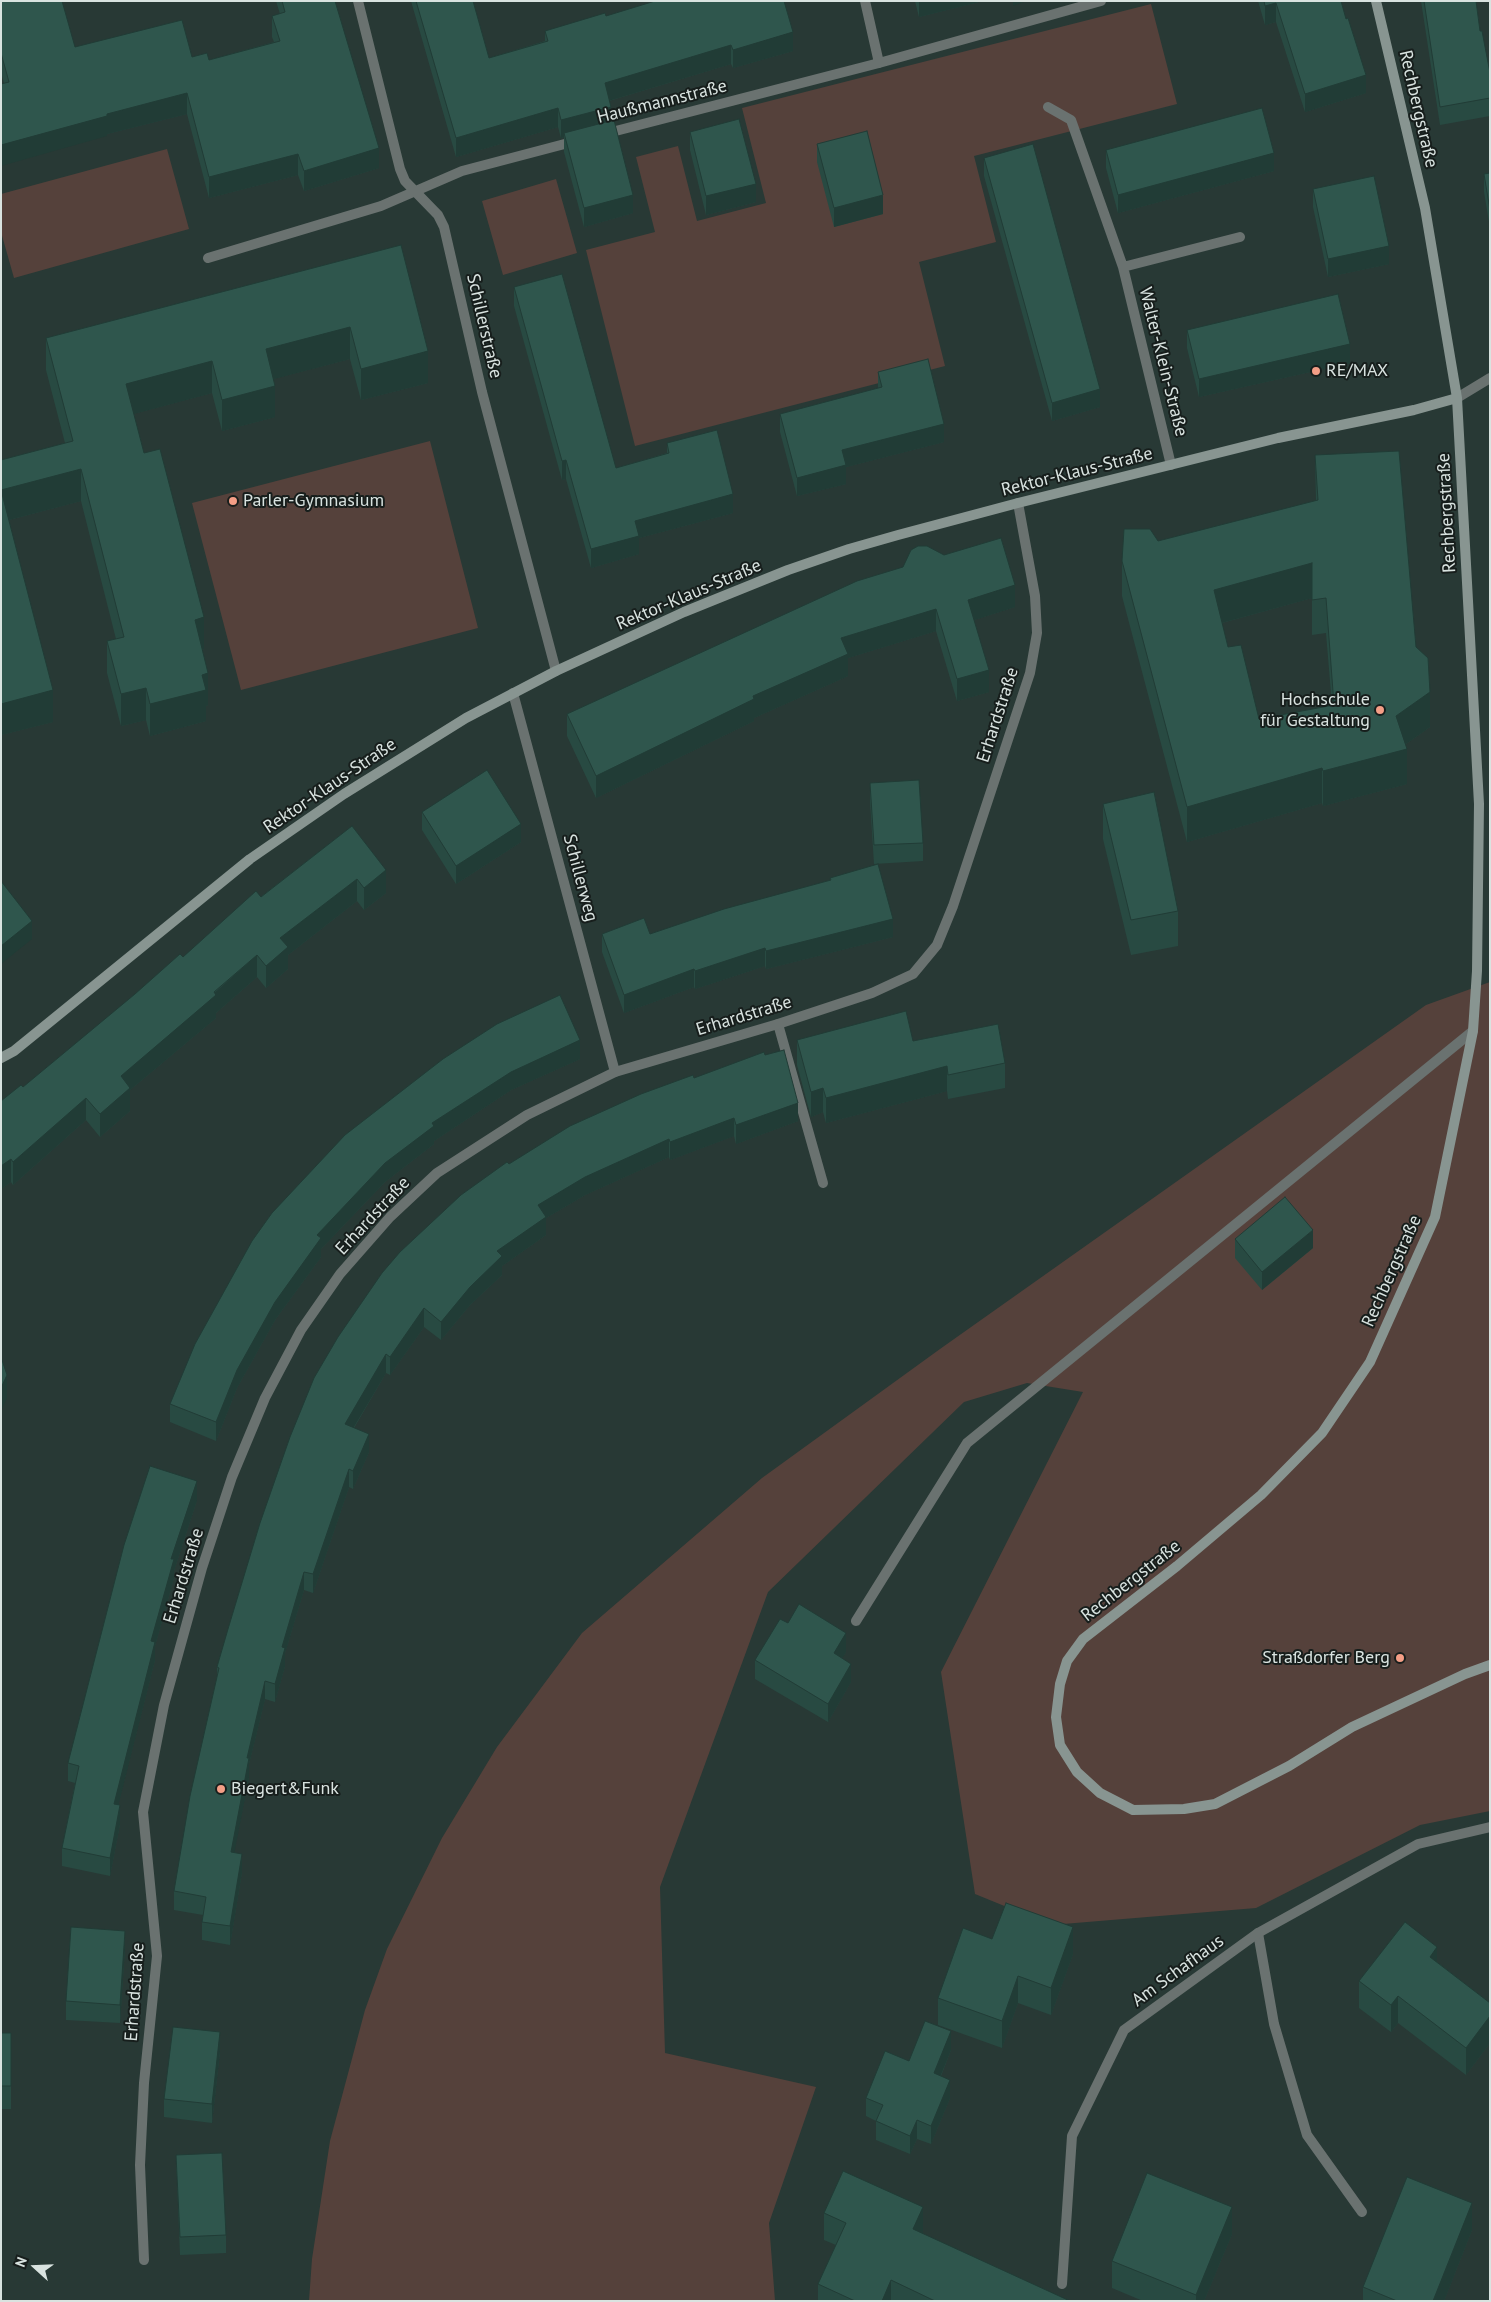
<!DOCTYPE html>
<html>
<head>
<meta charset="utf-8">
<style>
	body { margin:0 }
	#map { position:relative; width:1491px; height:2302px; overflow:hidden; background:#283935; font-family:"PT Sans",sans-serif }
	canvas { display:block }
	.frame { position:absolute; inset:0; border:2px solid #d9e3e0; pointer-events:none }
	.north { position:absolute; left:10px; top:2242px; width:50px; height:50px; -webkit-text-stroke:4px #171e1c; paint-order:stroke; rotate:290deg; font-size:14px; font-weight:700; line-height:20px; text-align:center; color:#d9e3e0 }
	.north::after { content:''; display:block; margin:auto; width:18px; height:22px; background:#d9e3e0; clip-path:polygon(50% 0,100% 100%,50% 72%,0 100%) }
</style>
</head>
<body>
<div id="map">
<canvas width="1491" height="2302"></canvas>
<div class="frame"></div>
<div class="north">N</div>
</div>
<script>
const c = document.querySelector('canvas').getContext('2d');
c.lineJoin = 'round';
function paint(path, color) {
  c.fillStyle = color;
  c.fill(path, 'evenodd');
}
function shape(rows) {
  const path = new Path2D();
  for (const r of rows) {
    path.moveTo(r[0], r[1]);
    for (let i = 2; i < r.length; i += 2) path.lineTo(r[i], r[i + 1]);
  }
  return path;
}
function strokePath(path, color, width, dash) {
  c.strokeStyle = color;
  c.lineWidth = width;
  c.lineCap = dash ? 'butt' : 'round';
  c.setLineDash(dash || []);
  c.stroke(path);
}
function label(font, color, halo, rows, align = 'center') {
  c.font = font + ' "PT Sans",sans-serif';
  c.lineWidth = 4;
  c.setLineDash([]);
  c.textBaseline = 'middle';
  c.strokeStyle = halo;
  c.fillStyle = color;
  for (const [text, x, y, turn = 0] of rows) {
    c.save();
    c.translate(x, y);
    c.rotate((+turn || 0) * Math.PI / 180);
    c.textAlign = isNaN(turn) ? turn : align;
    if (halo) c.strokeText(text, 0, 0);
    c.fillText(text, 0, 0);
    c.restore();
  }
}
const green = shape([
	[1151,4,1177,104,974,156,996,242,919,262,945,366,635,446,586,250,655,232,636,157,678,146,697,221,766,203,742,108],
	[167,149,189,229,14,278,1,232,1,194],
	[556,179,577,253,503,275,482,201],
	[430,441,478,628,241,690,192,503],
	[1490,982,1490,1811,1420,1825,1256,1908,1051,1925,975,1894,941,1672,1083,1392,1027,1383,964,1402,768,1592,660,1887,665,2053,816,2087,769,2223,775,2301,309,2301,312,2259,330,2141,365,2010,387,1949,442,1838,497,1747,582,1633,762,1478,940,1349,1426,1005]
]);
const lane = shape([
	[513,693,615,1072],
	[778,1024,823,1183],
	[1258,1933,1274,2024,1307,2135,1362,2212]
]);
const street = shape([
	[358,1,400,169,405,181,438,215,444,227,482,392,556,671],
	[865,1,879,63],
	[1048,107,1071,120,1123,267,1171,465],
	[604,134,879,63,1101,1],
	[208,258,381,206,462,171,576,141],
	[1123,267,1240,237],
	[1457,398,1490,378],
	[856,1621,967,1443,1473,1031],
	[144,2260,140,2165,144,2083,157,1956,143,1812,164,1705,202,1568,232,1477,265,1398,301,1330,340,1274,390,1217,437,1173,527,1115,615,1072,778,1024,872,993,913,974,937,945,953,906,1030,673,1037,633,1035,596,1018,503],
	[1062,2284,1072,2136,1124,2030,1258,1933,1418,1844,1490,1827]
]);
const secondary = shape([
	[1376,1,1425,208,1457,398,1479,804,1477,971,1473,1031,1435,1217,1370,1362,1322,1433,1261,1495,1177,1566,1083,1639,1067,1661,1060,1684,1056,1717,1060,1745,1077,1772,1100,1793,1133,1810,1184,1809,1215,1804,1289,1766,1352,1727,1465,1674,1490,1665],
	[1,1058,14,1051,250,859,344,794,466,718,556,671,684,612,788,570,849,549,898,535,1018,503,1278,438,1414,410,1457,398]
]);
const wall = shape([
	[1,1,75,47,192,57,209,60,274,42,272,37,272,16,280,14,276,1,335,1,379,168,304,191,298,175,209,198,187,114,107,134,107,136,4,83,1,73],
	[411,1,473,1,489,58,545,41,545,31,606,16,793,51,733,68,731,64,609,101,611,121,633,213,584,227,564,152,564,137,561,138,558,127,456,157],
	[915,1,983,1,919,17],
	[1258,1,1341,1,1366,93,1305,112,1276,22,1265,25],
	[1421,1,1476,1,1480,31,1490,73,1490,116,1440,125],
	[690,132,756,202,706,215,690,150],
	[817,144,883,214,834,227,817,162],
	[1106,150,1274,171,1118,213,1106,168],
	[984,158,1100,407,1052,421,984,176],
	[1490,173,1490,228,1484,192,1484,174],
	[1313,189,1389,264,1328,277,1313,207],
	[401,245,428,383,361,400,350,359,273,379,275,417,222,431,212,393,133,414,144,453,204,649,202,650,208,705,206,706,206,721,150,736,146,720,121,726,107,673,107,641,116,639,81,501,9,520,53,722,1,735,1,460,65,443,46,370,46,338],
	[514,287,616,468,667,453,667,443,733,513,639,538,639,554,591,568,566,479,562,480,514,306],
	[1187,330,1350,363,1199,397,1187,348],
	[878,372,944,442,846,467,846,484,797,496,780,432,780,414,878,388],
	[1315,455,1416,647,1430,727,1406,744,1407,784,1323,806,1322,803,1187,842,1122,596,1122,561,1158,541,1316,501],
	[1312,598,1312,635,1326,633,1332,705,1259,719,1228,647,1222,623],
	[903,567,1015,607,974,620,989,692,957,701,936,631,848,658,848,676,754,718,754,721,596,798,567,736,567,714],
	[870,783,923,843,923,861,874,864,870,801],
	[1103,804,1178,911,1178,946,1131,955,1103,839],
	[422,812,521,842,456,884,422,830],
	[352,826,386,893,364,910,357,901,288,955,288,969,266,988,257,977,216,1013,216,1018,130,1090,130,1111,100,1137,86,1120,13,1185,11,1182,1,1189,1,1101,23,1087,183,957],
	[830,878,893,937,766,969,765,966,695,989,694,987,624,1013,602,952,602,934,650,934,830,880],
	[497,1024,580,1059,511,1090,434,1141,434,1144,385,1182,321,1249,321,1257,275,1320,237,1388,216,1441,170,1422,170,1404],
	[797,1040,913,1041,1005,1063,1005,1088,948,1099,947,1091,826,1123,823,1112,811,1117,797,1065],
	[694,1078,798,1121,736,1144,734,1136,670,1160,669,1157,585,1195,546,1218,546,1235,502,1266,502,1275,470,1305,441,1340,424,1327,390,1375,386,1373,354,1428,369,1452,353,1489,349,1487,313,1593,304,1590,285,1653,285,1666,275,1702,265,1699,249,1764,249,1777,234,1852,242,1872,230,1945,202,1940,202,1922,203,1915,174,1910,174,1891,217,1678,217,1667,260,1523,509,1164],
	[1235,1239,1313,1248,1262,1290,1235,1258],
	[197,1500,174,1571,174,1578,155,1646,155,1660,118,1805,120,1824,110,1876,62,1866,62,1848,75,1783,68,1781,68,1763],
	[846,1652,842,1658,851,1682,828,1722,755,1679,755,1660],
	[992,1939,1073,1954,1051,2015,1018,2003,1002,2048,938,2025,938,1998],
	[125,1949,120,2023,66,2020,66,2001],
	[1437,1962,1490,2003,1490,2043,1466,2075,1398,2023,1391,2032,1359,2008,1359,1981],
	[1,2033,11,2033,11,2109,1,2109],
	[951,2050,941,2076,950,2098,931,2144,917,2139,910,2154,876,2140,876,2121,866,2116,866,2098,909,2061],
	[220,2051,212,2123,164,2117,164,2099],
	[176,2155,226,2235,226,2253,180,2255],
	[824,2213,923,2234,1070,2301,818,2301,818,2284,836,2245,824,2240],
	[1472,2230,1444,2301,1363,2301,1363,2287],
	[1232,2234,1204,2301,1143,2301,1112,2288,1112,2261]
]);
const shadedWall = shape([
	[919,1,983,1,919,17],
	[1013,1,1026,1,1013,6],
	[1276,3,1276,22,1265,25,1265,6],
	[793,32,793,51,733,68,733,50],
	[731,45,731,64,605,102,605,83],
	[1366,75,1366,93,1305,112,1305,94],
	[187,93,187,114,107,134,107,136,1,166,1,145,107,114],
	[611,107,611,125,564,133,564,137,561,138,561,120],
	[558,108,558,127,456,157,456,138],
	[379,148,379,168,304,191,304,171],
	[1274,153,1274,171,1118,213,1118,195],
	[298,154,298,175,209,198,209,177],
	[756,184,756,202,706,215,706,196],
	[633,195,633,213,584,227,584,208],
	[883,195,883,214,834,227,834,208],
	[1389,246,1389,264,1328,277,1328,259],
	[350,327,350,359,266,381,266,349],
	[1350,344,1350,363,1199,397,1199,379],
	[428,351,428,383,361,400,361,369],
	[212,361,212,393,126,416,126,384],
	[275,386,275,417,222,431,222,400],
	[1100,389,1100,407,1052,421,1052,403],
	[944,424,944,442,846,467,846,484,797,496,797,478,842,450],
	[566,460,566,479,562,480,562,461],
	[81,469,81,501,1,522,1,490],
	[733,494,733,513,639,538,639,554,591,568,591,549,635,521],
	[1312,563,1312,598,1214,625,1214,590],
	[1015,585,1015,607,968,622,968,600],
	[936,609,936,631,848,658,848,676,754,718,754,721,596,798,596,776,841,638],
	[204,617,204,649,195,652,195,620],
	[989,670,989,692,957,701,957,679],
	[208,673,208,705,206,706,206,721,150,736,150,704,202,675],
	[146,688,146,720,121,726,121,694],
	[53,690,53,722,1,735,1,704],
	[1430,692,1430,727,1396,751,1396,716],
	[1407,749,1407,784,1323,806,1323,771],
	[1322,768,1322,803,1187,842,1187,807],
	[521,824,521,842,456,884,456,866],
	[386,870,386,893,364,910,364,888],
	[357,879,357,901,288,955,288,969,266,988,266,966,280,938],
	[893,919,893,937,766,969,766,951],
	[32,921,32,939,1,964,1,946],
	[765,948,765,966,695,989,695,971],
	[257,955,257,977,216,1013,216,1018,130,1090,130,1111,100,1137,100,1114,121,1076],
	[694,969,694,987,624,1013,624,995],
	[580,1040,580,1059,511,1090,434,1141,434,1144,385,1182,321,1249,321,1257,275,1320,237,1388,216,1441,216,1422,237,1370,275,1302,317,1235,385,1163,432,1123,511,1072],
	[947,1066,947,1091,826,1123,826,1098],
	[823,1088,823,1112,811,1117,811,1092],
	[86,1098,86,1120,13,1185,13,1162],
	[798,1103,798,1121,736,1144,736,1125],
	[734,1118,734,1136,670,1160,670,1142],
	[669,1139,669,1157,585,1195,546,1218,546,1235,502,1266,502,1275,470,1305,441,1340,441,1322,497,1251,538,1205,585,1177],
	[11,1159,11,1182,1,1189,1,1166],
	[1313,1230,1313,1248,1262,1290,1262,1272],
	[424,1308,424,1327,390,1375,390,1357],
	[386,1354,386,1373,345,1442,345,1424],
	[7,1375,7,1398,1,1411,1,1388],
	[369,1434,369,1452,353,1489,353,1471],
	[349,1469,349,1487,313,1593,313,1574],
	[197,1481,197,1500,174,1571,174,1578,155,1646,155,1660,114,1822,114,1804,151,1641,171,1559],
	[304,1572,304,1590,285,1653,285,1666,275,1702,275,1684,282,1647],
	[846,1633,846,1652,834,1672,834,1653],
	[851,1664,851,1682,828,1722,828,1704],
	[265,1681,265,1699,249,1764,249,1777,231,1870,231,1852,247,1758],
	[120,1805,120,1824,110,1876,110,1858],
	[242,1854,242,1872,230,1945,230,1926],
	[1073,1927,1073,1954,1051,2015,1051,1988],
	[125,1931,125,1949,120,2023,120,2005],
	[1437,1947,1437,1974,1430,1957],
	[1018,1976,1018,2003,1002,2048,1002,2021],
	[1398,1996,1398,2023,1391,2032,1391,2005],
	[1490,2016,1490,2043,1466,2075,1466,2048],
	[951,2031,951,2050,934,2092,934,2073],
	[220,2032,220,2051,212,2123,212,2104],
	[950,2080,950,2098,931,2144,931,2126],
	[917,2120,917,2139,910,2154,910,2136],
	[1472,2203,1472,2230,1444,2301,1433,2301],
	[923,2207,923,2234,913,2229],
	[1232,2207,1232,2234,1204,2301,1196,2301,1196,2295],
	[891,2280,891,2301,882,2301]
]);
const building = shape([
	[1,1,62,1,75,47,182,20,192,57,207,53,209,60,280,41,272,16,285,12,282,1,335,1,379,148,304,171,298,154,209,177,187,93,107,114,107,116,1,145,1,84,9,82,1,53,1,1],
	[416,1,473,1,489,58,548,41,545,31,605,13,606,16,655,1,784,1,793,32,733,50,731,45,605,83,611,107,561,120,558,108,456,138,416,1],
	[1264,1,1341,1,1346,19,1348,18,1366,75,1305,94,1276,3,1265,6,1264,1],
	[1424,1,1476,1,1480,31,1482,31,1490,73,1490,98,1440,107,1424,1],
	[1262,108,1274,153,1118,195,1106,150,1262,108],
	[739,119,756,184,706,196,690,132,739,119],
	[614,120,633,195,584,208,564,133,614,120],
	[867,131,883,195,834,208,817,144,867,131],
	[1033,144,1100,389,1052,403,984,158,1033,144],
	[1490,173,1490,210,1484,174,1490,173],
	[1374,176,1389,246,1328,259,1313,189,1374,176],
	[401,245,428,351,361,369,350,327,266,349,275,386,222,400,212,361,126,384,144,453,160,449,204,617,195,620,208,673,202,675,206,690,150,704,146,688,121,694,107,641,124,637,81,469,1,490,53,690,1,704,1,460,73,441,46,338,401,245],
	[562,274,616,468,669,453,667,443,717,430,733,494,635,521,639,536,591,549,566,460,562,461,514,287,562,274],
	[1338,294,1350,344,1199,379,1187,330,1338,294],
	[928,359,944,424,842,450,846,465,797,478,780,414,882,387,878,372,928,359],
	[1399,451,1416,647,1428,658,1430,692,1396,716,1407,749,1323,771,1322,768,1187,807,1122,561,1124,529,1150,529,1158,541,1318,500,1315,455,1399,451],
	[1312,563,1312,600,1326,598,1334,705,1259,719,1241,645,1228,647,1214,590,1312,563],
	[1001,538,1015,585,968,600,989,670,957,679,936,609,841,638,848,654,753,696,754,699,596,776,567,714,857,581,903,567,911,550,918,546,927,546,944,555,1001,538],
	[487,770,521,824,456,866,422,812,487,770],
	[919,780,923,843,874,845,870,783,919,780],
	[1154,792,1178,911,1131,920,1103,804,1154,792],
	[352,826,386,870,364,888,357,879,280,938,288,947,266,966,257,955,214,992,216,995,121,1076,130,1088,100,1114,86,1098,13,1162,11,1159,1,1166,1,1101,21,1085,23,1087,135,994,180,954,183,957,256,891,261,897,352,826],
	[878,864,893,919,766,951,765,948,695,971,694,969,624,995,602,934,644,918,650,934,724,909,831,880,830,878,878,864],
	[1,881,32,921,1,946,1,881],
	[560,995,580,1040,511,1072,432,1123,434,1126,385,1163,317,1235,321,1238,275,1302,237,1370,216,1422,170,1404,195,1344,252,1241,272,1213,345,1135,443,1059,497,1024,560,995],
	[906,1011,913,1041,998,1024,1005,1063,948,1075,947,1066,826,1098,823,1088,811,1092,797,1040,906,1011],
	[784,1050,798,1103,736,1125,734,1118,670,1142,669,1139,585,1177,538,1205,546,1217,497,1251,502,1256,470,1287,441,1322,424,1308,390,1357,386,1354,345,1424,369,1434,353,1471,349,1469,313,1574,304,1572,282,1647,285,1648,275,1684,265,1681,247,1758,249,1758,231,1852,242,1854,230,1926,202,1922,206,1897,174,1891,190,1796,219,1668,217,1667,228,1629,260,1523,290,1437,314,1378,338,1337,382,1273,400,1252,461,1195,507,1162,509,1164,570,1126,641,1094,693,1075,694,1078,764,1052,765,1055,784,1050],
	[1285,1197,1313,1230,1262,1272,1235,1239,1285,1197],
	[1,1357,7,1375,1,1388,1,1357],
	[150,1466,197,1481,171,1559,174,1559,151,1641,155,1642,114,1804,120,1805,110,1858,62,1848,79,1766,68,1763,124,1545,150,1466],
	[799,1604,846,1633,834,1653,851,1664,828,1704,755,1660,780,1619,788,1623,799,1604],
	[1006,1903,1073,1927,1051,1988,1018,1976,1002,2021,938,1998,963,1928,992,1939,1006,1903],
	[1405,1922,1437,1947,1430,1957,1490,2003,1490,2016,1466,2048,1398,1996,1391,2005,1359,1981,1405,1922],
	[71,1927,125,1931,120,2005,66,2001,71,1927],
	[925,2021,951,2031,934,2073,950,2080,931,2126,917,2120,910,2136,876,2121,883,2105,866,2098,885,2051,909,2061,925,2021],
	[173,2027,220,2032,212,2104,164,2099,173,2027],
	[1,2033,11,2033,11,2086,1,2086,1,2033],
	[222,2153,226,2235,180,2237,176,2155,222,2153],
	[843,2171,923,2207,913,2229,1070,2301,935,2301,891,2280,882,2301,855,2301,818,2284,846,2223,824,2213,843,2171],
	[1147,2173,1232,2207,1196,2295,1112,2261,1147,2173],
	[1407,2177,1472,2203,1433,2301,1397,2301,1363,2287,1407,2177]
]);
const markers = [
	[1316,371,5,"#f49e86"],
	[233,501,5,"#f49e86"],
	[1380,710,5,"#f49e86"],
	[1400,1658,5,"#f49e86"],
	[221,1789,5,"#f49e86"]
];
const streetNames = [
	["Haußmannstraße",662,102,-14],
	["Rechbergstraße",1418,109,77],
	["Schillerstraße",484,326,77],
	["Walter-Klein-Straße",1163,362,76],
	["Rektor-Klaus-Straße",1077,472,-14],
	["Rechbergstraße",1447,513,-93],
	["Rektor-Klaus-Straße",689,595,-23],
	["Erhardstraße",998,715,-72],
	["Rektor-Klaus-Straße",330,786,-34],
	["Schillerweg",580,878,75],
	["Erhardstraße",744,1016,-17],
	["Erhardstraße",373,1216,-47],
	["Rechbergstraße",1392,1271,-66],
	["Erhardstraße",184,1576,-73],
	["Rechbergstraße",1131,1581,-38],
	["Am Schafhaus",1178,1971,-36],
	["Erhardstraße",135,1992,-86]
];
const poiNames = [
	["RE/MAX",1326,371],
	["Parler-Gymnasium",243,501],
	["Hochschule",1370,700,"right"],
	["für Gestaltung",1370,721,"right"],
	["Straßdorfer Berg",1390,1658,"right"],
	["Biegert&Funk",231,1789]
];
paint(green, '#55413b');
strokePath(lane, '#6a7270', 10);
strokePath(street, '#6a7270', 10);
strokePath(secondary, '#889591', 10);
paint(wall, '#284a42');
paint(shadedWall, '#213c36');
paint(building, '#2f564d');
strokePath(building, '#213c36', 1);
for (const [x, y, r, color] of markers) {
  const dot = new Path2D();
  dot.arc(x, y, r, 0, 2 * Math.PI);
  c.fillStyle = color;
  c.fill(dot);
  strokePath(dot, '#171e1c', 2);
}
label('18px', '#d9e3e0', '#171e1c', streetNames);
label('18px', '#d9e3e0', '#171e1c', poiNames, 'left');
</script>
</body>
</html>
